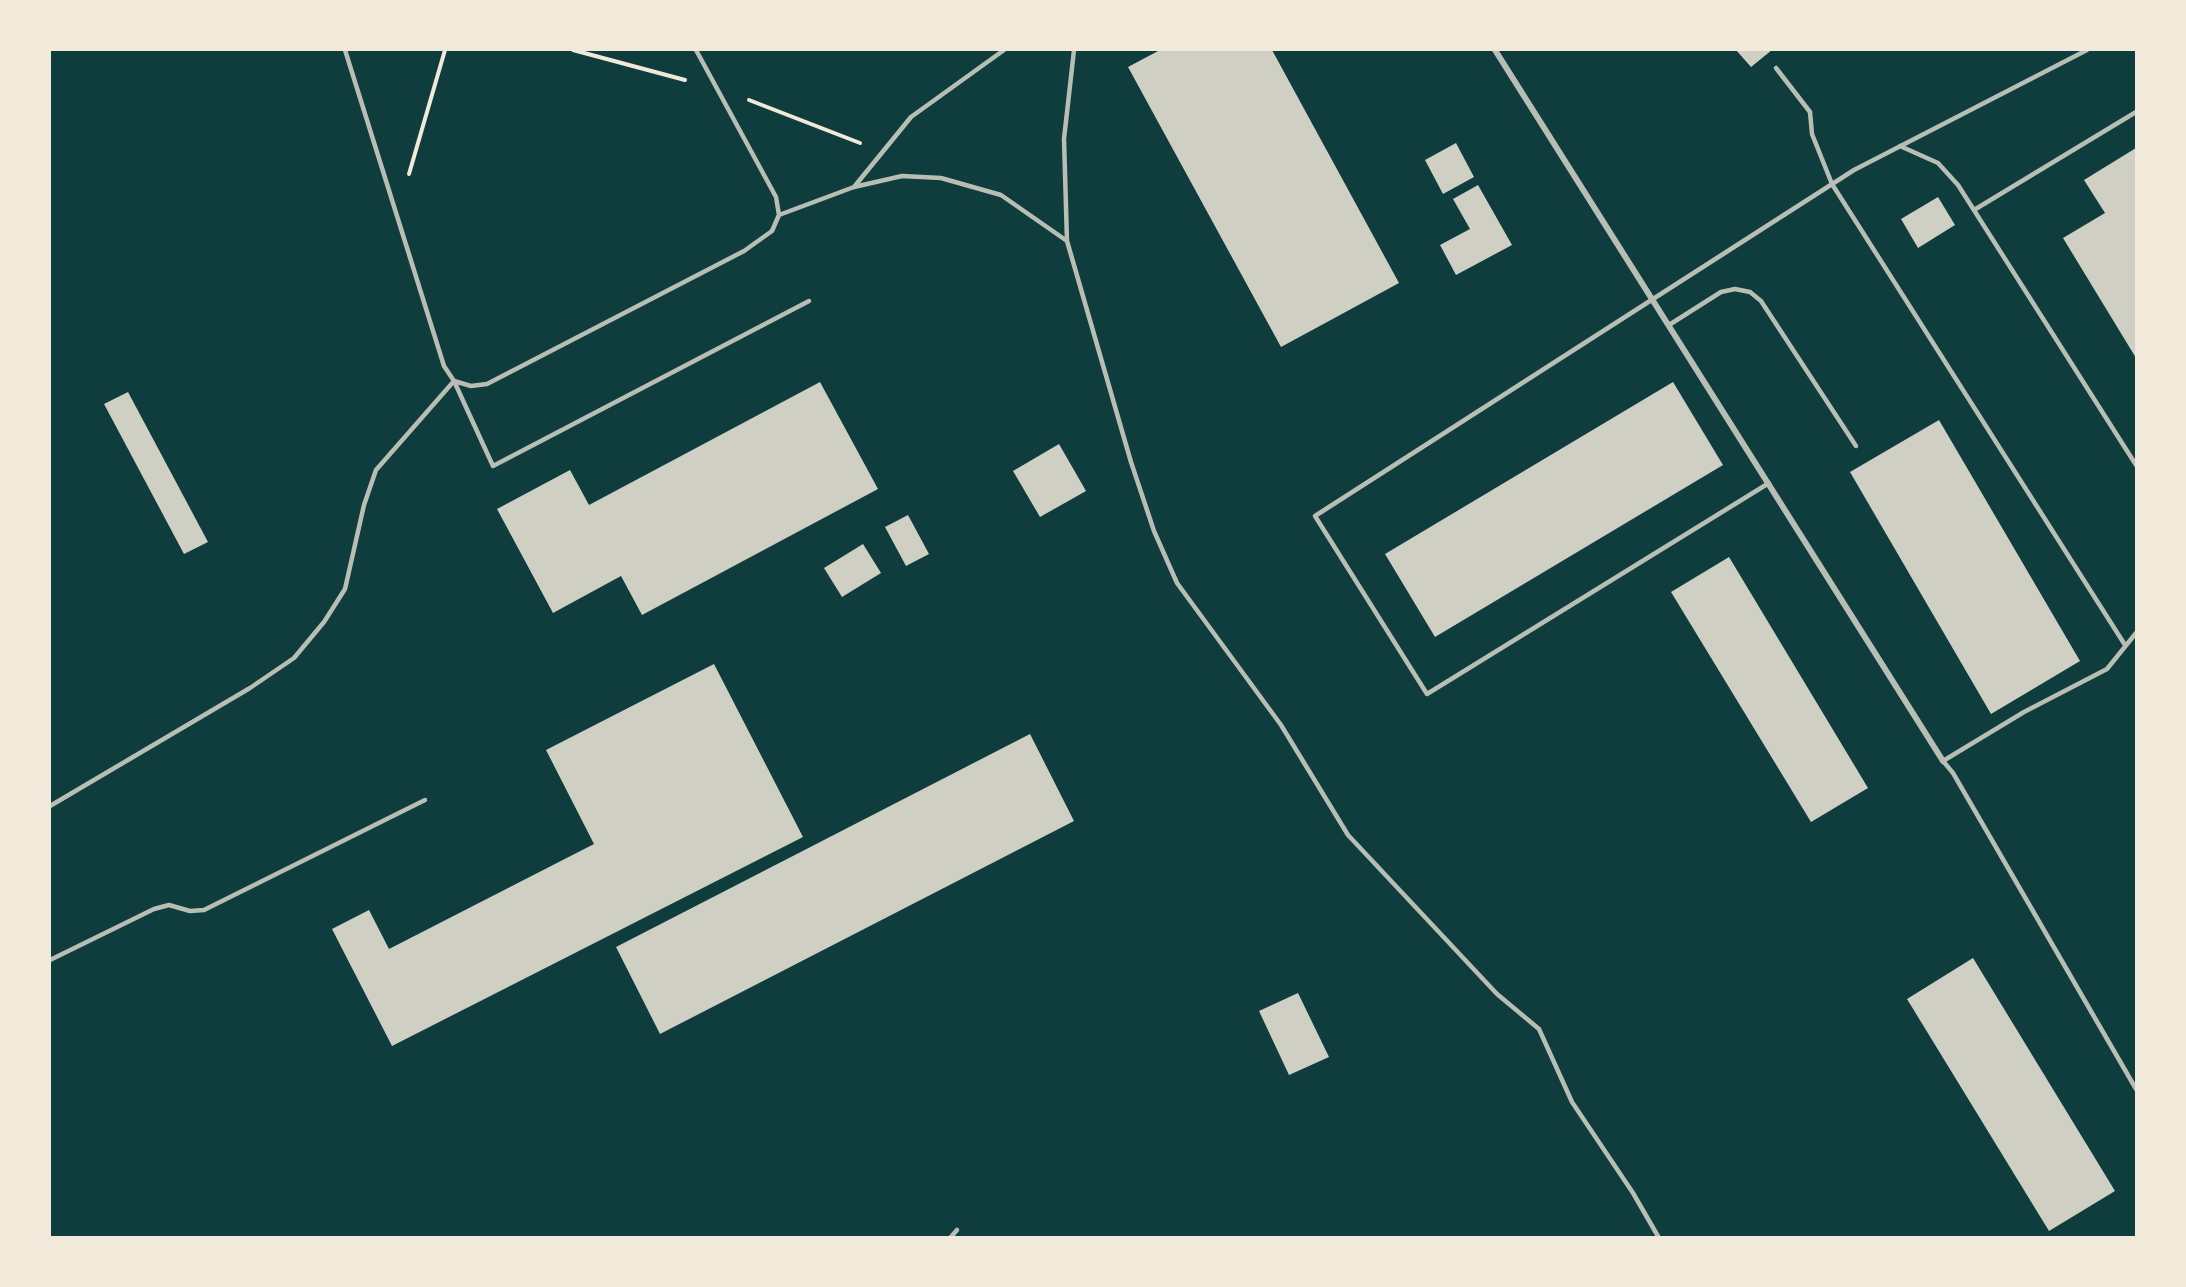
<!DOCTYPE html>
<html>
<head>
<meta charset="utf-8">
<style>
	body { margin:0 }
	#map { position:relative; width:2186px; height:1287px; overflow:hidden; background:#0f3d3e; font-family:Rubik,sans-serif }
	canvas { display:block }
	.frame { position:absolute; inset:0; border:51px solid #f1e9da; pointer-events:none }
</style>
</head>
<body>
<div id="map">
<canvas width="2186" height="1287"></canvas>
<div class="frame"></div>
</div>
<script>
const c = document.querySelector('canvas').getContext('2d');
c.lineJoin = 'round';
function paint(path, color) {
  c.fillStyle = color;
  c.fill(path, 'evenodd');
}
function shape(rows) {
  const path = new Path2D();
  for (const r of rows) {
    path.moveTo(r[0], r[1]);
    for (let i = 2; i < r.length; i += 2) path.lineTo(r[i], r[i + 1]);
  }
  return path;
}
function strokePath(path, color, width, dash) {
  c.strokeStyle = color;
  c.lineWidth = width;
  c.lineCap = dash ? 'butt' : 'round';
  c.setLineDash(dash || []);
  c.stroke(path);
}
const building = shape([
	[1160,50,1272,50,1399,283,1281,347,1128,67],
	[1736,50,1772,50,1751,67],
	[1456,143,1474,177,1443,194,1425,160],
	[2136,148,2136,358,2063,238,2105,213,2084,180],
	[1478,185,1512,245,1456,275,1440,245,1470,229,1453,199],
	[1938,197,1955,225,1918,248,1901,219],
	[820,382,878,489,642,615,621,576,553,613,497,509,570,470,589,505],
	[1673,382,1723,465,1435,637,1385,554],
	[128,392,208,542,184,554,104,404],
	[1939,420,2080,661,1991,714,1850,472],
	[1059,444,1086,491,1040,517,1013,471],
	[908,515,929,554,906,566,885,527],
	[863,544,881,573,842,597,824,568],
	[1729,557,1868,788,1811,822,1671,592],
	[714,664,803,837,392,1046,332,929,369,910,389,949,594,844,546,750],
	[1030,734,1074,821,660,1034,616,947],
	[1973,958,2115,1191,2049,1231,1907,999],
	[1298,993,1329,1057,1289,1075,1259,1011]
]);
const path = shape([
	[573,50,685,80],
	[749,100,860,143],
	[409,174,445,50]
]);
const service = shape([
	[345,50,444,366,454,381,471,386,487,384,744,251,772,231,779,215,776,197,696,50],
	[1074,50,1064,139,1067,241,1131,462,1154,531,1177,583,1281,725,1348,835,1497,994,1539,1029,1572,1102,1633,1193,1659,1238],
	[1776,68,1810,112,1812,134,1832,184,2125,645],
	[1900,146,1938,163,1958,185,2136,465],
	[854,187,911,117,1004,50],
	[1974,210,2136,112],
	[779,215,854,187,902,176,941,178,1001,195,1067,241],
	[1669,325,1721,292,1735,289,1750,292,1761,301,1856,446],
	[1769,483,1427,694,1315,516,1854,170,2087,50],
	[2136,633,2107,669,2024,712,1943,761,1953,773,2136,1089],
	[50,806,250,688,294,658,324,622,345,589,364,505,376,470,454,381,493,466,809,301],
	[50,960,154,909,169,905,190,911,204,910,425,800],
	[950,1238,957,1230]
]);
const minor = shape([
	[1495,50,1943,761]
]);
paint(building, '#cfcfc3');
strokePath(path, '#f1e9da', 4);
strokePath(service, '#b8beb3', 4.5);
strokePath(minor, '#b8beb3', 6);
</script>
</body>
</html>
